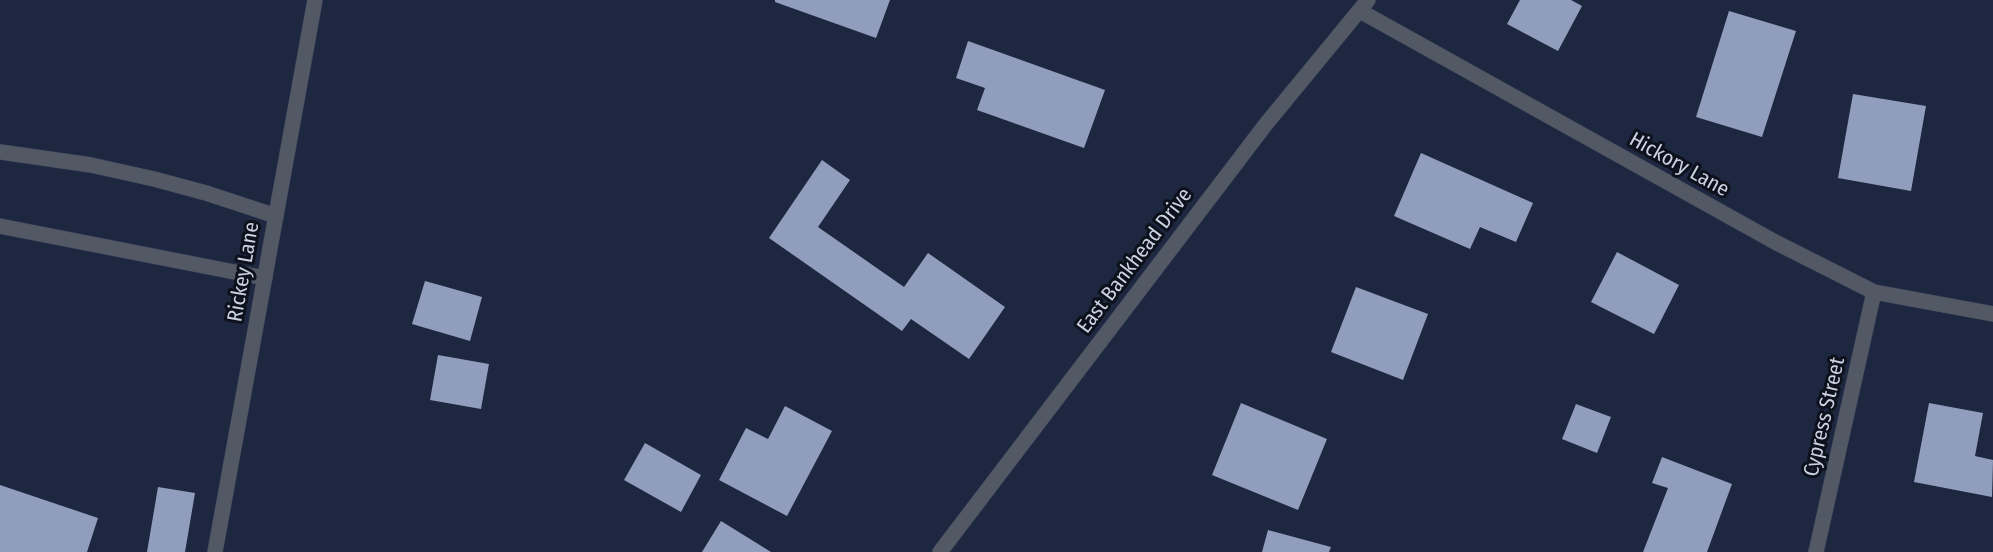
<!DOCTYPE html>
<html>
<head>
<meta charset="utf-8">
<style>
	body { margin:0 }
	canvas { display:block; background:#1e2740 }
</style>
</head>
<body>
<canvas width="1993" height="552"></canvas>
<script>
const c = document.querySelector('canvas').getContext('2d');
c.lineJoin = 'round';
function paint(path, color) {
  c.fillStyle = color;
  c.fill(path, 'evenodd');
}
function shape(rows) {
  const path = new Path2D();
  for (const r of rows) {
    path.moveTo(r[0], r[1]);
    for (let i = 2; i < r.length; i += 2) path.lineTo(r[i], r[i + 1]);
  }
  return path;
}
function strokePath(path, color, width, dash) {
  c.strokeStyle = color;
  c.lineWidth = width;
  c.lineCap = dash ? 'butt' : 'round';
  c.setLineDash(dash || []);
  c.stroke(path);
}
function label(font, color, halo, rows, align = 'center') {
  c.font = font + ' "Fira Sans Condensed",sans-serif';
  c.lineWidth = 6;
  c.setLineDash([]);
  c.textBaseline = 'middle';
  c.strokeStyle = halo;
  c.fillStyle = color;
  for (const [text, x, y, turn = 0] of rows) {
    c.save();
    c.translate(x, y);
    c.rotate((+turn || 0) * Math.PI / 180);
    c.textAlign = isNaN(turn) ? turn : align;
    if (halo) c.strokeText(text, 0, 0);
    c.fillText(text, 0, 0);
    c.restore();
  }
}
const building = shape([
	[775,0,890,0,876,38,775,2],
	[1520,0,1571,0,1582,6,1558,51,1507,24],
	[1729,11,1796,31,1762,137,1696,117],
	[968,41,1105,90,1084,148,977,110,985,88,956,78],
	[1853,94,1926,106,1911,191,1838,178],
	[1421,153,1533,203,1516,242,1480,227,1470,249,1394,216],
	[822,160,850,180,818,227,904,287,928,253,1005,307,969,359,911,319,902,331,769,238],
	[1617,252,1679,285,1654,334,1591,302],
	[425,281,482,297,470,341,412,324],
	[1356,287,1428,314,1403,380,1331,352],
	[438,355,489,364,481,409,430,400],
	[1241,403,1327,439,1298,510,1212,475],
	[1929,403,1983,413,1975,456,1993,460,1992,497,1914,482],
	[1576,404,1611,417,1597,453,1562,439],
	[785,406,832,431,787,516,719,480,746,428,768,439],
	[645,443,701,475,681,512,624,480],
	[1662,457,1732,484,1707,552,1643,552,1668,488,1652,483],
	[0,485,98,518,87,552,0,552],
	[158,487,195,493,185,552,147,552],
	[721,521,771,552,702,552],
	[1268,530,1331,547,1329,552,1262,552]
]);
const service = shape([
	[0,152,91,165,154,179,206,193,276,216],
	[0,226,265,278]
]);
const minor = shape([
	[1360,11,1775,242,1874,292,1993,314],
	[215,552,315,0],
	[1816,552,1874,292]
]);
const tertiary = shape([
	[940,552,1266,124,1368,0]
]);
const streetNames = [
	["Hickory Lane",1679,165,29],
	["East Bankhead Drive",1135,261,-53],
	["Rickey Lane",244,272,-80],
	["Cypress Street",1825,417,-77]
];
paint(building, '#909dbc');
strokePath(service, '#3a425a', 16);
strokePath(minor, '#3a425a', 16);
strokePath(tertiary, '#3a425a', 16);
strokePath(service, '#525864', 15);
strokePath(minor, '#525864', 15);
strokePath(tertiary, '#525864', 15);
label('21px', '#cbd2e3', '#0c111c', streetNames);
</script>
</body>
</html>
